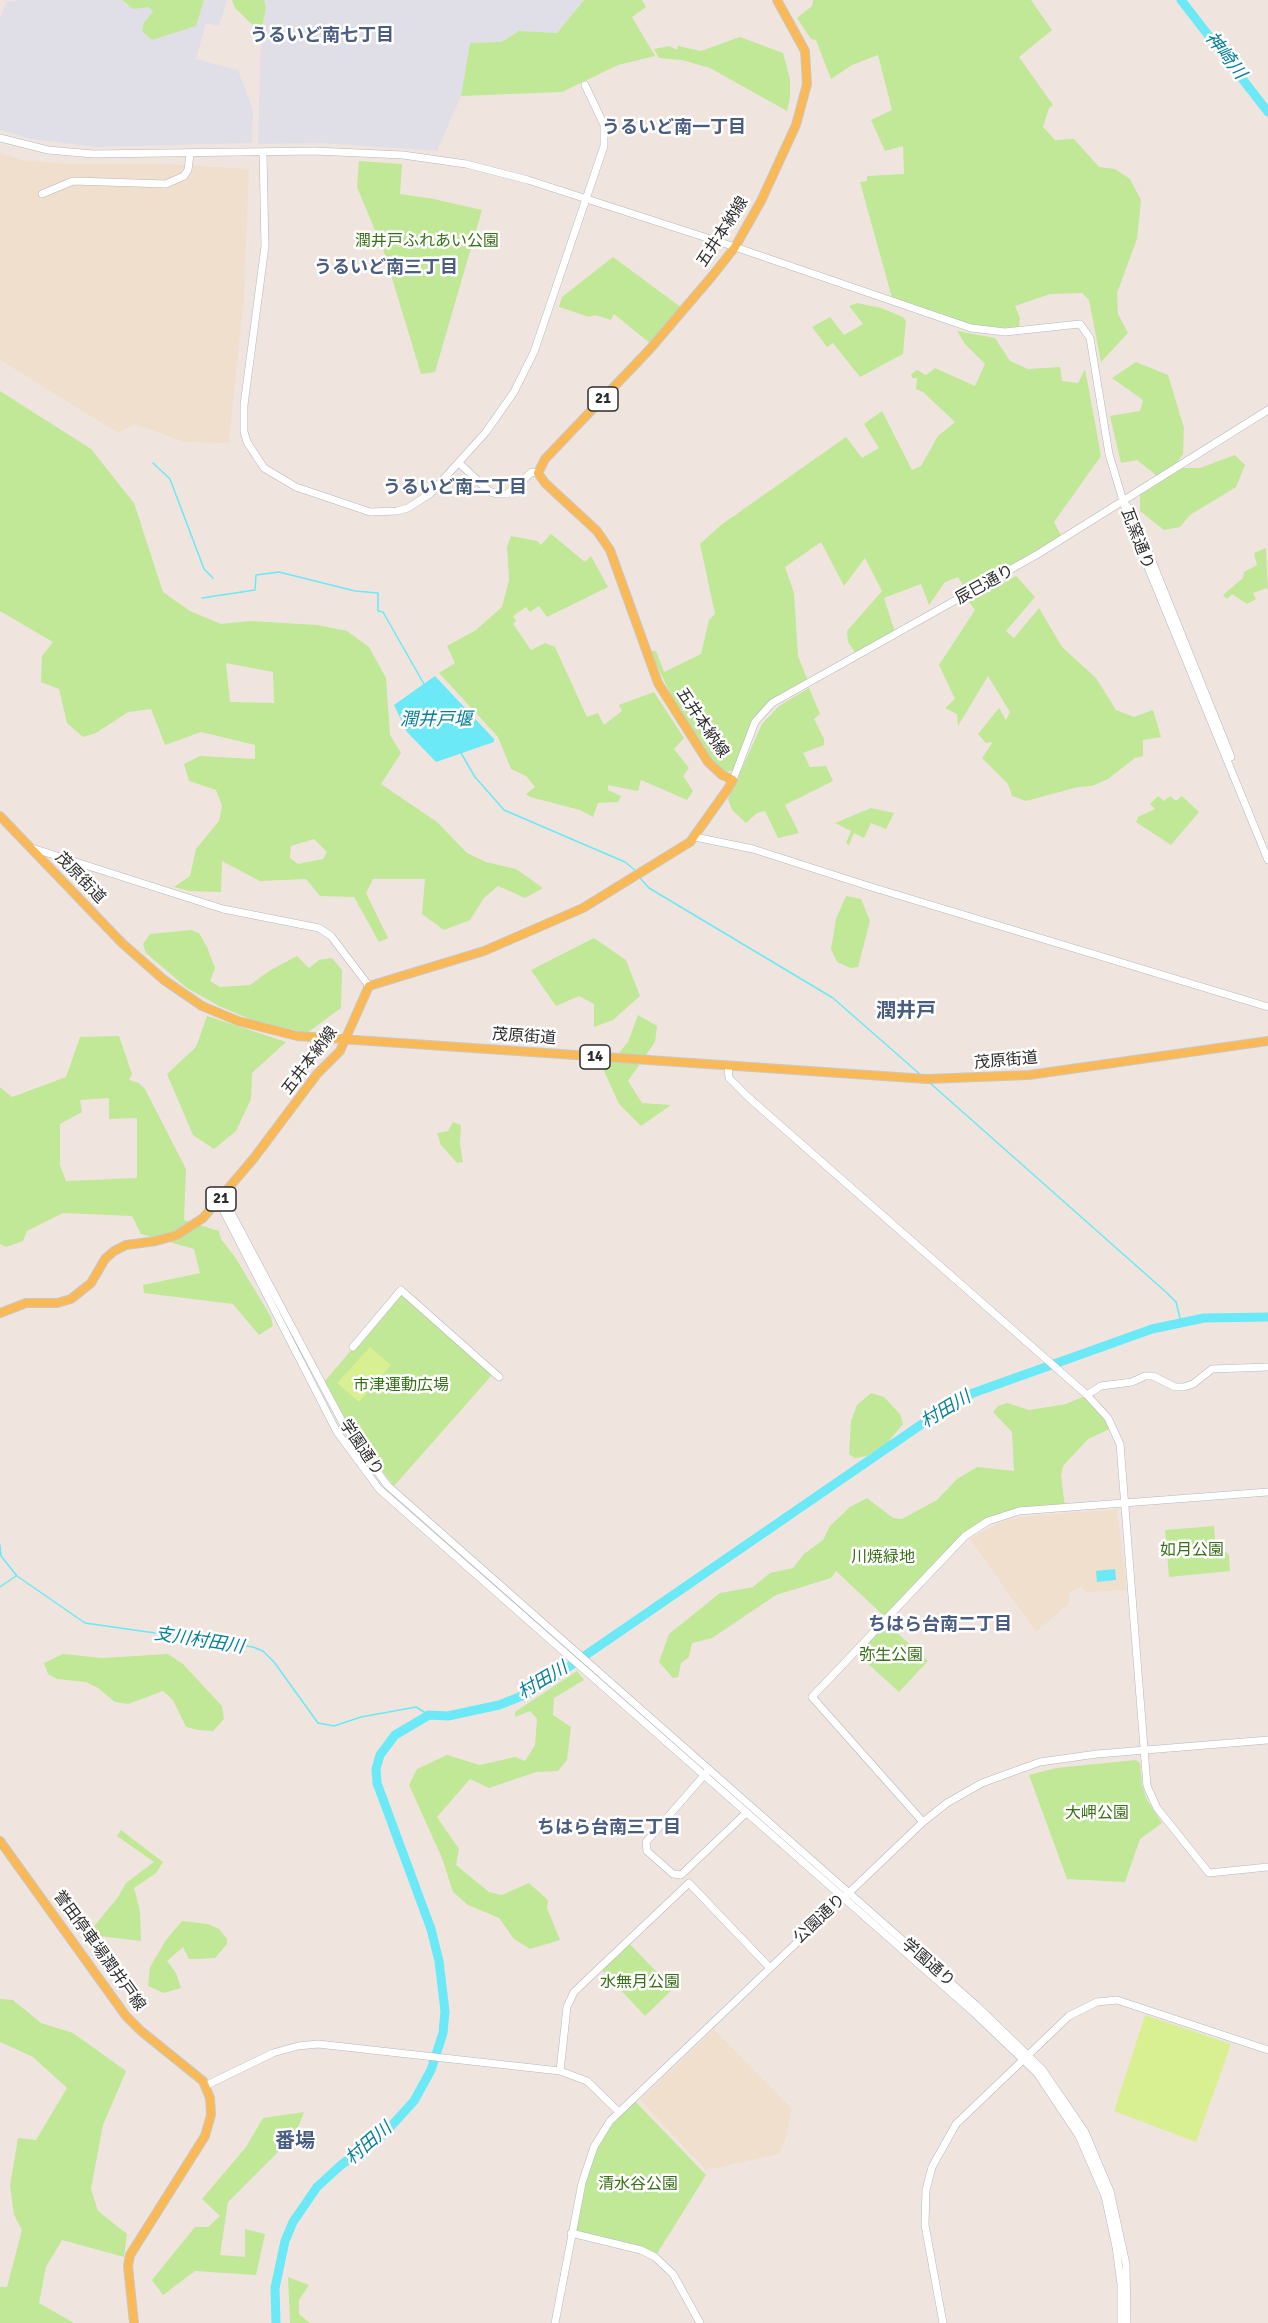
<!DOCTYPE html>
<html>
<head>
<meta charset="utf-8">
<style>
	body { margin:0 }
	canvas { display:block; background:#efe5de }
</style>
</head>
<body>
<canvas width="1268" height="2323"></canvas>
<script>
const c = document.querySelector('canvas').getContext('2d');
c.lineJoin = 'round';
function paint(path, color) {
  c.fillStyle = color;
  c.fill(path, 'evenodd');
}
function shape(rows) {
  const path = new Path2D();
  for (const r of rows) {
    path.moveTo(r[0], r[1]);
    for (let i = 2; i < r.length; i += 2) path.lineTo(r[i], r[i + 1]);
  }
  return path;
}
function strokePath(path, color, width, dash) {
  c.strokeStyle = color;
  c.lineWidth = width;
  c.lineCap = dash ? 'butt' : 'round';
  c.setLineDash(dash || []);
  c.stroke(path);
}
function label(font, color, halo, rows, align = 'center') {
  c.font = font + ' Signika,"Noto Sans JP",sans-serif';
  c.lineWidth = 5;
  c.setLineDash([]);
  c.textBaseline = 'middle';
  c.strokeStyle = halo;
  c.fillStyle = color;
  for (const [text, x, y, turn = 0] of rows) {
    c.save();
    c.translate(x, y);
    c.rotate((+turn || 0) * Math.PI / 180);
    c.textAlign = isNaN(turn) ? turn : align;
    if (halo) c.strokeText(text, 0, 0);
    c.fillText(text, 0, 0);
    c.restore();
  }
}
const industrial = shape([
	[21,0,122,0,127,6,148,7,153,11,144,23,152,40,195,26,204,0,227,0,219,26,206,23,196,59,238,70,253,110,252,143,96,147,31,139,0,130,0,17,7,2],
	[264,0,584,0,557,33,519,31,501,42,470,43,461,96,437,151,321,143,258,144,261,33,266,8]
]);
const education = shape([
	[0,153,22,160,69,164,167,164,249,169,244,298,229,443,184,442,135,424,118,433,0,360],
	[1117,1509,1127,1590,1086,1592,1081,1587,1070,1592,1069,1603,1036,1632,970,1539,1000,1522,1019,1517],
	[714,2029,792,2109,785,2141,779,2154,706,2170,640,2100]
]);
const green = shape([
	[122,0,204,0,196,26,152,40,142,31,144,23,153,11,148,7,133,9],
	[232,0,264,0,266,8,261,33,235,8],
	[584,0,642,0,646,7,632,17,655,56,618,65,562,92,461,96,470,43,501,42,519,31,557,33],
	[813,0,1031,0,1052,30,1019,57,1053,105,1049,108,1043,127,1055,140,1074,139,1099,167,1115,169,1130,179,1141,200,1137,239,1117,293,1118,314,1128,333,1101,362,1089,300,1082,293,1050,294,1015,306,1020,318,1019,327,1000,328,965,324,892,298,860,182,867,181,867,176,904,174,903,146,885,151,871,120,892,110,878,55,852,65,831,79,816,40,811,39,797,18,812,6],
	[740,37,783,53,790,79,790,97,787,111,710,68,682,60,659,58,654,49,669,46,677,50,678,46,701,51],
	[359,161,402,164,400,194,434,199,482,210,435,372,421,374,384,252,357,187],
	[613,257,682,308,651,344,614,314,611,320,595,315,589,317,559,307,562,297],
	[857,303,881,308,903,317,906,321,903,354,860,377,833,343,827,347,812,327,830,317,844,335,863,324,849,306],
	[957,331,995,338,1010,361,1028,369,1060,367,1062,381,1078,383,1085,369,1101,456,1054,522,1062,537,967,591,958,577,945,582,929,605,921,584,884,598,895,632,856,654,848,642,847,631,882,591,865,558,844,586,821,542,785,567,794,593,798,656,808,681,766,705,735,770,724,772,710,759,671,695,650,651,656,651,664,672,701,654,709,620,715,614,700,544,721,525,846,437,862,458,879,448,864,424,882,411,912,470,921,466,938,436,955,422,923,392,916,389,917,378,912,378,911,374,917,370,926,375,935,368,975,386,985,364,965,344],
	[1136,362,1168,375,1184,428,1183,454,1175,465,1157,476,1137,460,1121,463,1110,416,1140,411,1143,400,1112,378],
	[0,391,91,449,134,503,163,592,190,611,221,624,250,621,318,625,347,631,369,647,386,678,390,735,401,753,381,784,437,822,467,853,486,862,516,869,543,888,525,898,498,886,484,898,470,920,444,930,422,914,425,879,373,879,366,893,388,938,379,942,354,897,320,896,306,879,260,881,222,861,221,892,189,891,174,887,190,876,196,849,219,821,222,806,216,790,189,781,184,764,200,756,255,759,255,745,201,732,165,745,151,709,128,712,96,733,83,737,67,723,59,689,41,682,42,656,53,642,0,611],
	[226,663,273,672,274,703,230,702],
	[314,839,327,852,323,859,298,864,290,858,291,846],
	[1235,455,1245,465,1236,487,1190,515,1180,527,1164,530,1140,511,1140,495,1182,468,1200,468],
	[551,534,585,562,591,556,608,587,547,617,539,606,530,612,526,607,513,616,516,621,513,624,531,650,545,643,555,647,587,717,598,713,604,725,622,711,619,705,654,692,684,738,674,749,689,768,683,776,693,791,687,800,641,780,638,791,608,785,608,790,621,796,618,802,598,803,593,817,580,810,530,797,526,794,535,787,526,776,511,769,498,737,439,673,455,663,447,646,476,630,502,607,509,580,507,547,511,536,537,541,541,545],
	[1266,548,1268,591,1267,588,1253,593,1256,599,1247,604,1232,594,1227,599,1223,595,1243,578,1244,572,1257,565,1254,553],
	[1016,576,1035,597,1006,631,1014,638,1039,608,1062,647,1096,678,1116,710,1134,717,1153,710,1161,737,1143,740,1143,756,1135,758,1108,779,1092,786,1078,787,1026,801,1012,796,1008,784,982,758,993,742,986,743,978,734,999,708,1006,720,1010,712,988,676,958,726,957,714,945,708,955,699,939,665,975,610,969,602],
	[809,688,820,714,814,719,824,739,824,745,803,753,810,767,826,766,833,781,785,805,799,833,778,838,765,811,757,813,746,823,732,810,728,799,762,724,779,706],
	[1158,796,1164,801,1170,796,1176,801,1182,796,1199,812,1171,845,1136,822,1138,817,1155,809,1150,804],
	[871,808,894,813,886,829,871,823,864,838,854,833,849,845,846,843,851,831,835,823],
	[846,896,861,899,870,921,858,967,851,968,837,962,831,949,836,919],
	[191,930,199,933,207,947,215,968,210,981,220,987,250,985,269,971,297,956,309,968,319,960,332,958,342,970,341,1008,307,1033,252,1020,219,1006,187,988,146,953,143,944,150,934],
	[594,938,626,960,640,996,613,1020,594,1027,594,1004,579,996,556,1006,531,970],
	[638,1015,657,1026,655,1042,628,1081,642,1103,671,1105,641,1126,619,1104,604,1071,628,1042],
	[207,1016,286,1042,252,1073,251,1099,236,1131,214,1149,193,1135,167,1074,196,1047],
	[119,1036,132,1074,129,1080,139,1083,145,1089,186,1169,184,1220,219,1231,221,1239,235,1257,271,1317,273,1326,259,1335,233,1304,144,1293,143,1285,200,1273,194,1249,141,1234,132,1216,63,1213,27,1231,23,1241,6,1247,0,1244,0,1087,12,1097,66,1077,80,1037],
	[109,1098,109,1119,137,1118,137,1178,66,1181,60,1165,60,1124,82,1112,80,1100],
	[453,1122,461,1125,460,1144,463,1162,457,1163,441,1145,437,1133,448,1131],
	[398,1295,401,1295,492,1375,394,1486,355,1437,325,1381],
	[871,1393,884,1397,900,1414,903,1424,888,1442,867,1456,855,1458,849,1454,851,1421,857,1405],
	[1087,1395,1114,1427,1088,1439,1063,1466,1061,1476,1065,1507,996,1517,964,1536,886,1618,836,1571,831,1578,776,1595,712,1638,692,1643,689,1657,681,1663,678,1677,673,1678,659,1662,669,1634,720,1593,753,1587,770,1573,793,1568,804,1554,823,1540,830,1526,850,1507,867,1498,893,1518,902,1519,937,1500,957,1479,977,1467,1014,1471,1012,1432,993,1412,998,1406,1007,1403,1029,1410,1066,1404],
	[1214,1526,1215,1541,1229,1555,1230,1571,1169,1577,1165,1530],
	[884,1621,928,1661,899,1692,854,1651],
	[63,1654,102,1658,168,1654,183,1664,222,1706,224,1719,213,1731,198,1730,186,1727,173,1700,163,1691,128,1704,115,1702,98,1688,86,1682,57,1679,48,1674,44,1663],
	[577,1671,584,1680,554,1698,553,1715,571,1727,567,1760,558,1771,536,1772,489,1788,470,1779,437,1817,459,1849,456,1865,489,1892,502,1895,529,1883,548,1900,547,1908,560,1940,530,1949,514,1939,499,1918,468,1905,453,1892,442,1858,409,1785,417,1769,447,1755,480,1765,515,1757,525,1761,535,1745,537,1719,530,1711,515,1717,515,1712],
	[1136,1760,1140,1763,1142,1785,1147,1800,1162,1823,1140,1839,1125,1882,1067,1879,1029,1775,1056,1768],
	[121,1830,163,1862,156,1873,134,1888,140,1911,141,1941,91,1935,91,1930,118,1897,126,1883,154,1862,117,1836],
	[182,1921,208,1924,219,1929,227,1939,227,1944,215,1958,198,1959,189,1959,183,1947,167,1961,176,1973,181,1988,164,1993,148,1986,150,1967,166,1940],
	[627,1941,673,1989,645,2016,599,1967],
	[0,1999,13,2000,41,2023,73,2033,126,2071,103,2125,91,2189,98,2211,127,2234,124,2257,62,2240,46,2267,39,2303,74,2323,0,2323,0,2287,7,2287,22,2230,14,2215,10,2186,18,2138,36,2140,67,2088,33,2057,0,2042],
	[632,2098,706,2175,655,2257,571,2233,594,2147],
	[304,2112,295,2135,228,2202,220,2255,245,2257,245,2229,265,2234,256,2275,195,2271,163,2295,152,2280,195,2227,208,2227,220,2216,202,2199,246,2147,263,2118],
	[288,2277,309,2285,299,2300,299,2314,310,2323,290,2323]
]);
const pitch = shape([
	[370,1347,391,1365,359,1402,337,1383],
	[1145,2015,1231,2044,1196,2142,1114,2111]
]);
const water = shape([
	[435,676,494,739,494,742,436,762,407,732,394,705],
	[1115,1569,1116,1580,1097,1582,1096,1571]
]);
const stream = shape([
	[153,463,170,479,204,569,213,578],
	[202,598,255,590,256,575,279,572,355,591,378,593,378,611,383,612,424,684],
	[461,753,475,777,504,810,625,862,636,871],
	[640,878,649,888,833,998,922,1076],
	[930,1083,1167,1293,1176,1302,1181,1322],
	[0,1545,1,1556,17,1576,85,1623,253,1647,263,1651,274,1662,318,1723,334,1726,361,1717,416,1707,429,1715],
	[0,1587,16,1576]
]);
const river = shape([
	[1181,0,1268,112],
	[276,2323,275,2288,285,2241,293,2222,317,2187,341,2165,383,2135,414,2101,431,2070,443,2033,445,2011,439,1961,431,1929,377,1783,376,1769,380,1755,395,1735,429,1715,448,1716,499,1705,532,1692,938,1413,973,1393,1152,1329,1204,1318,1268,1317]
]);
const minor = shape([
	[0,138,48,150,93,154,315,151,403,155,466,164,528,180,735,247,971,328,1005,332,1080,324,1090,338,1109,454,1129,521,1268,860],
	[263,153,265,246,244,405,244,432,247,442,264,468,296,487,370,512,397,511,408,508,431,493,486,432,514,392,534,352,604,146,604,125,585,85],
	[42,194,73,181,166,184,184,176,188,170,190,154],
	[459,463,489,491,496,494,507,494,532,472,538,473],
	[1126,505,1133,514,1231,757],
	[733,780,755,722,772,703,1038,554,1268,410],
	[695,837,753,849,868,886,1268,1007],
	[32,848,223,909,319,928,331,936,369,986],
	[728,1066,729,1078,748,1097,1087,1395,1108,1418,1120,1444,1147,1786,1157,1808,1209,1873,1268,1867],
	[219,1201,229,1209,345,1427,387,1485,976,2005,1042,2069,1085,2132,1110,2191,1126,2264,1127,2323],
	[220,1204,337,1432,379,1489,971,2010,1037,2073,1079,2136,1105,2196,1116,2247,1121,2284,1121,2323],
	[353,1347,401,1290,499,1377],
	[1087,1395,1101,1386,1132,1382,1145,1376,1153,1376,1175,1387,1184,1387,1193,1384,1212,1369,1268,1367],
	[706,1773,646,1842,647,1851,673,1874,681,1875,746,1813],
	[923,1822,812,1697,965,1536,988,1521,1019,1511,1268,1492],
	[560,2071,567,2007,574,1992,689,1883,769,1967],
	[207,2085,273,2053,298,2046,318,2044,560,2071,587,2081,618,2111],
	[571,2233,641,2250,655,2257,673,2274,700,2323],
	[555,2323,582,2183,594,2147,610,2121,923,1822,947,1803,982,1783,1040,1762,1097,1754,1268,1740],
	[943,2323,925,2225,926,2190,932,2167,956,2124,1069,2016,1097,2002,1117,2000,1268,2050]
]);
const major = shape([
	[0,816,122,943,164,980,202,1006,238,1021,297,1036,927,1079,1029,1075,1268,1041],
	[0,1313,26,1303,57,1303,71,1299,91,1283,105,1259,114,1251,126,1245,156,1241,177,1235,203,1218,254,1158,317,1074,340,1051,369,986,484,951,583,908,690,842,727,790,733,780,722,775,708,762,658,683,610,550,597,531,545,483,538,473,545,459,650,349,713,275,735,247,761,201,796,125,807,84,805,51,777,0],
	[0,1841,126,2016,141,2031,203,2081,210,2098,211,2115,205,2136,130,2255,128,2266,134,2323]
]);
const shields = [
	[603,399,30],
	[595,1057,30],
	[221,1199,30]
];
const shieldNames = [
	["21",603,399],
	["14",595,1057],
	["21",221,1199]
];
const streetNames = [
	["五井本納線",723,232,-57],
	["瓦窯通り",1137,539,69],
	["辰巳通り",985,585,-29],
	["五井本納線",702,723,56],
	["茂原街道",80,878,46],
	["茂原街道",524,1037,4],
	["五井本納線",310,1061,-53],
	["茂原街道",1006,1061,-5],
	["学園通り",361,1448,56],
	["公園通り",820,1919,-43],
	["誉田停車場潤井戸線",99,1951,54],
	["学園通り",928,1963,41]
];
const parkNames = [
	["潤井戸ふれあい公園",427,242],
	["市津運動広場",401,1386],
	["如月公園",1192,1551],
	["川焼緑地",883,1558],
	["弥生公園",891,1656],
	["大岬公園",1097,1814],
	["水無月公園",640,1983],
	["清水谷公園",638,2185]
];
const neighbourhoodNames = [
	["うるいど南七丁目",322,36],
	["うるいど南一丁目",674,128],
	["うるいど南三丁目",386,268],
	["うるいど南二丁目",455,488],
	["ちはら台南二丁目",940,1625],
	["ちはら台南三丁目",609,1828]
];
const waterNames = [
	["神崎川",1225,56,52],
	["潤井戸堰",436,720],
	["村田川",946,1410,-31],
	["支川村田川",199,1641,9],
	["村田川",543,1681,-31],
	["村田川",369,2144,-41]
];
const quarterNames = [
	["潤井戸",906,1012],
	["番場",295,2142]
];
paint(industrial, '#e0dfe7');
paint(education, '#f1dfcd');
paint(green, '#c0e897');
paint(pitch, '#d8f092');
paint(water, '#6be9f7');
strokePath(stream, '#6be9f7', 1.5);
strokePath(river, '#6be9f7', 9);
strokePath(minor, '#b2b7c1', 8);
strokePath(major, '#c8c8c8', 10);
strokePath(minor, '#fff', 7);
strokePath(major, '#fab957', 8);
for (const [x, y, w] of shields) {
  const box = new Path2D();
  box.roundRect(x - w / 2, y - 12, w, 24, 4.5);
  c.fillStyle = '#fff';
  c.fill(box);
  strokePath(box, '#2c2c2c', 1.5);
}
label('bold 15px', '#2c2c2c', null, shieldNames);
label('16px', '#2c2c2c', '#fff', streetNames);
label('16px', '#377016', '#fff', parkNames);
label('bold 18px', '#495c81', '#fff', neighbourhoodNames);
label('italic 18px', '#057f99', '#fff', waterNames);
label('bold 20px', '#495c81', '#fff', quarterNames);
</script>
</body>
</html>
